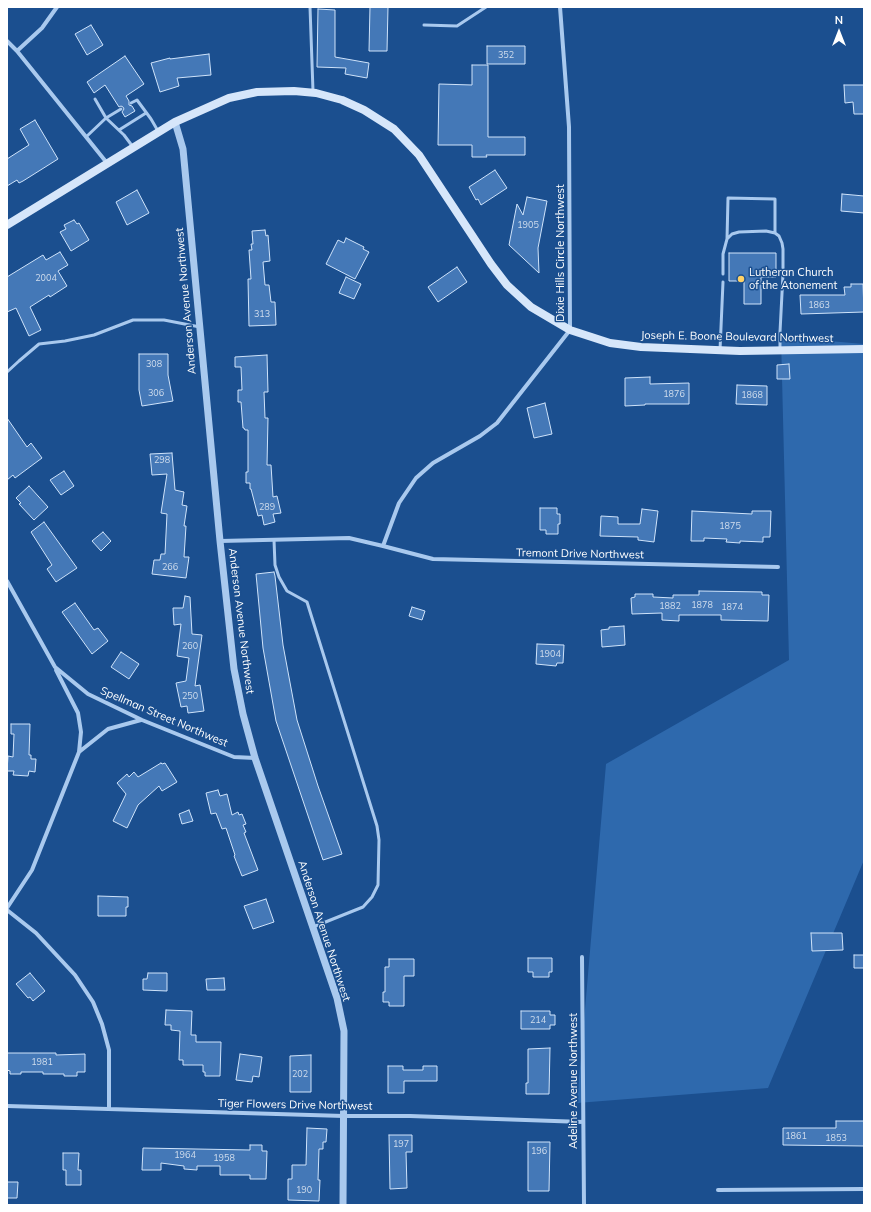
<!DOCTYPE html>
<html>
<head>
<meta charset="utf-8">
<style>
	body { margin:0 }
	#map { position:relative; width:871px; height:1212px; overflow:hidden; background:#1b4f8f; font-family:Mulish,sans-serif }
	canvas { display:block }
	.frame { position:absolute; inset:0; border:8px solid #fff; pointer-events:none }
	.north { position:absolute; left:819px; top:12px; width:40px; height:40px; -webkit-text-stroke:3px #1b4f8f; paint-order:stroke; rotate:0deg; font-size:11px; font-weight:700; line-height:16px; text-align:center; color:#fff }
	.north::after { content:''; display:block; margin:auto; width:14px; height:18px; background:#fff; clip-path:polygon(50% 0,100% 100%,50% 72%,0 100%) }
</style>
</head>
<body>
<div id="map">
<canvas width="871" height="1212"></canvas>
<div class="frame"></div>
<div class="north">N</div>
</div>
<script>
const c = document.querySelector('canvas').getContext('2d');
c.lineJoin = 'round';
function paint(path, color) {
  c.fillStyle = color;
  c.fill(path, 'evenodd');
}
function shape(rows) {
  const path = new Path2D();
  for (const r of rows) {
    path.moveTo(r[0], r[1]);
    for (let i = 2; i < r.length; i += 2) path.lineTo(r[i], r[i + 1]);
  }
  return path;
}
function strokePath(path, color, width, dash) {
  c.strokeStyle = color;
  c.lineWidth = width;
  c.lineCap = dash ? 'butt' : 'round';
  c.setLineDash(dash || []);
  c.stroke(path);
}
function label(font, color, halo, rows, align = 'center') {
  c.font = font + ' Mulish,sans-serif';
  c.lineWidth = 3;
  c.setLineDash([]);
  c.textBaseline = 'middle';
  c.strokeStyle = halo;
  c.fillStyle = color;
  for (const [text, x, y, turn = 0] of rows) {
    c.save();
    c.translate(x, y);
    c.rotate((+turn || 0) * Math.PI / 180);
    c.textAlign = isNaN(turn) ? turn : align;
    if (halo) c.strokeText(text, 0, 0);
    c.fillText(text, 0, 0);
    c.restore();
  }
}
const green = shape([
	[781,337,864,344,864,860,768,1088,577,1103,606,764,789,660]
]);
const building = shape([
	[370,7,388,7,387,51,369,51,370,7],
	[318,9,335,10,335,57,369,63,367,78,345,74,346,68,317,67,318,9],
	[91,25,103,45,87,55,75,34,91,25],
	[487,46,525,46,525,64,487,64,487,46],
	[209,54,211,75,177,78,179,86,160,92,151,63,170,58,170,59,209,54],
	[125,56,144,84,126,96,129,101,129,105,132,106,135,111,125,117,122,112,124,109,123,107,121,106,119,107,105,85,94,93,87,82,125,56],
	[472,65,488,65,488,137,525,137,525,155,486,155,487,157,472,157,472,145,438,145,439,84,472,85,472,65],
	[844,85,864,85,864,114,854,114,853,102,845,103,844,85],
	[35,120,58,159,23,181,19,183,17,180,7,186,7,159,29,145,20,129,35,120],
	[495,170,507,188,481,205,478,199,476,200,469,187,495,170],
	[137,190,149,213,127,225,116,202,137,190],
	[842,194,864,196,864,213,841,211,842,194],
	[527,197,547,201,538,248,539,273,509,245,517,204,523,215,527,197],
	[74,220,77,224,79,223,89,240,71,251,60,232,66,229,64,225,74,220],
	[265,230,266,236,268,235,270,261,263,262,265,285,269,285,271,302,275,302,276,325,249,326,248,279,251,279,249,250,252,250,251,244,253,244,252,231,265,230],
	[346,238,364,247,363,249,369,252,355,279,326,264,338,240,344,243,346,238],
	[60,252,68,265,58,271,67,286,50,297,49,295,30,307,41,330,29,336,16,308,7,312,7,277,43,255,46,260,60,252],
	[729,253,776,253,776,277,761,277,761,304,744,304,744,281,729,281,729,253],
	[457,267,467,282,438,302,428,287,457,267],
	[346,277,361,284,354,299,339,293,346,277],
	[851,284,863,284,864,312,801,314,800,295,845,295,844,287,851,287,851,284],
	[139,354,168,354,168,375,173,401,142,406,139,390,139,354],
	[267,355,268,392,264,392,265,418,268,418,267,465,271,465,273,497,277,496,281,513,273,514,275,522,264,525,262,515,258,516,251,489,250,489,250,483,246,483,246,472,248,472,248,430,245,430,244,428,243,428,241,402,238,402,238,390,242,390,241,367,235,367,235,357,267,355],
	[789,364,790,379,777,379,777,365,789,364],
	[650,377,650,384,689,383,689,404,645,404,645,405,625,406,625,378,650,377],
	[737,385,767,386,767,405,736,404,737,385],
	[545,403,552,434,534,438,527,408,545,403],
	[7,418,27,447,31,443,42,458,15,478,13,475,7,480,7,418],
	[172,453,175,490,184,492,182,505,187,506,184,526,186,526,184,557,189,557,186,578,152,574,154,560,160,560,161,554,165,554,167,514,161,513,167,474,152,475,150,454,172,453],
	[64,471,74,486,61,495,50,480,64,471],
	[29,486,48,507,34,520,19,504,21,503,16,498,29,486],
	[540,508,557,508,557,514,560,514,560,524,558,524,558,534,546,534,546,530,540,530,540,508],
	[642,509,658,511,654,542,638,540,638,537,600,536,601,516,618,517,618,524,640,524,642,509],
	[692,511,752,514,752,511,771,511,770,537,763,537,763,542,740,541,740,543,726,542,727,539,704,538,704,541,691,541,692,511],
	[44,522,77,568,56,582,47,569,52,565,31,532,44,522],
	[103,532,111,541,101,551,92,541,103,532],
	[274,572,275,576,283,645,297,720,318,786,342,854,323,860,276,721,263,648,256,574,274,572],
	[699,591,762,592,762,595,769,595,768,621,721,620,721,615,679,615,679,621,662,620,662,613,632,614,631,598,635,597,635,594,653,594,653,597,673,598,673,595,699,595,699,591],
	[185,596,190,597,192,634,202,635,195,686,200,685,204,711,188,713,187,706,181,707,176,683,186,681,189,658,177,656,181,624,174,625,173,608,183,608,185,596],
	[75,603,94,630,98,628,108,641,92,654,62,612,75,603],
	[412,607,425,611,422,620,409,616,412,607],
	[624,626,625,645,602,647,601,630,609,629,609,627,624,626],
	[537,644,564,645,563,663,557,663,556,666,536,664,537,644],
	[121,652,139,664,129,679,111,667,121,652],
	[11,724,30,724,29,755,31,755,31,759,36,759,35,772,29,771,28,776,13,775,14,771,7,771,8,756,13,757,14,734,11,734,11,724],
	[161,763,162,764,165,763,177,782,162,791,159,786,138,805,127,828,113,821,126,794,117,783,127,774,129,777,134,772,138,777,161,763],
	[218,790,220,796,227,794,232,815,238,812,239,815,242,814,246,824,243,825,246,832,244,833,258,870,242,876,234,856,235,855,226,828,222,829,216,813,211,814,206,793,218,790],
	[189,810,193,821,182,824,179,814,189,810],
	[98,896,128,897,128,907,126,907,126,916,98,916,98,896],
	[266,899,274,922,253,929,244,906,266,899],
	[811,933,842,933,843,950,812,951,811,933],
	[854,955,864,955,864,968,854,968,854,955],
	[528,958,552,958,552,972,549,972,549,977,533,977,533,972,528,972,528,958],
	[389,959,414,959,414,976,404,976,404,1006,389,1006,389,1002,383,1002,383,992,385,992,385,967,389,967,389,959],
	[30,973,45,991,33,1001,30,997,28,998,16,984,30,973],
	[148,973,167,973,167,991,143,990,143,979,147,979,148,973],
	[224,978,225,990,207,990,206,979,224,978],
	[166,1010,192,1011,191,1035,196,1035,196,1042,221,1042,220,1076,205,1076,205,1072,203,1072,203,1065,183,1065,183,1060,179,1060,180,1031,171,1030,171,1025,165,1025,166,1010],
	[521,1011,550,1011,550,1015,555,1015,555,1025,550,1025,550,1029,521,1029,521,1011],
	[550,1048,549,1094,526,1094,526,1083,528,1083,528,1049,550,1048],
	[7,1053,56,1053,56,1055,85,1054,85,1072,77,1072,77,1076,64,1076,64,1074,43,1074,43,1072,21,1072,21,1074,10,1074,10,1071,7,1070,7,1053],
	[240,1054,262,1057,259,1077,253,1076,252,1082,236,1080,240,1054],
	[311,1055,311,1092,290,1092,290,1056,311,1055],
	[388,1066,403,1066,403,1070,423,1070,423,1066,437,1066,437,1081,404,1081,404,1093,388,1093,388,1066],
	[836,1121,864,1121,864,1146,783,1145,783,1128,836,1128,836,1121],
	[307,1128,327,1129,326,1142,323,1142,323,1149,319,1149,318,1180,320,1180,319,1201,288,1200,288,1179,292,1179,292,1165,306,1165,307,1128],
	[389,1135,412,1135,412,1152,406,1152,407,1188,390,1189,389,1135],
	[528,1142,550,1142,549,1191,528,1191,528,1142],
	[250,1145,262,1145,262,1151,267,1151,266,1179,250,1179,250,1175,220,1175,220,1166,197,1166,197,1170,184,1169,184,1166,161,1163,161,1170,142,1170,143,1148,250,1150,250,1145],
	[63,1153,79,1153,78,1170,81,1170,81,1185,66,1185,66,1170,63,1170,63,1153],
	[7,1182,18,1182,17,1198,7,1198,7,1182]
]);
const service = shape([
	[310,7,313,91],
	[424,25,457,26,486,7],
	[95,99,106,118,124,135,133,147],
	[131,103,137,100,151,119,158,131],
	[119,130,146,113],
	[86,137,106,118,121,109],
	[727,239,728,198,775,199,775,233],
	[723,274,723,254,727,239,732,234,739,232,766,231,775,233,779,236,782,243,783,249,783,274,780,332,780,350],
	[720,350,723,282],
	[7,372,19,361,39,344,65,341,94,335,133,320,164,320,200,327],
	[274,540,275,565,279,577,287,591,307,602,377,826,379,840,378,885,372,897,363,907,313,927]
]);
const minor = shape([
	[7,41,17,51,107,163],
	[17,51,42,28,57,7],
	[220,541,349,538,383,546,433,559,778,567],
	[383,546,399,503,416,478,433,463,480,436,497,423,570,330,569,127,560,7],
	[7,581,55,667,88,694,142,720,234,757,255,758],
	[79,752,108,729,141,720],
	[7,908,32,870,79,752,81,732,78,713,56,670],
	[7,910,36,933,75,975,93,1002,102,1024,109,1050,109,1109],
	[582,957,584,1205],
	[7,1106,344,1116,410,1116,583,1122],
	[718,1190,864,1189]
]);
const tertiary = shape([
	[175,122,183,149,220,541,234,669,243,714,255,758,337,998,344,1031,343,1205]
]);
const secondary = shape([
	[7,225,175,122,229,98,257,92,294,91,316,93,342,100,364,110,394,129,419,155,491,264,507,285,531,307,570,330,610,343,641,347,740,351,864,349]
]);
const markers = [
	[741,279,4,"#ffd166"]
];
const numberNames = [
	["352",506,55],
	["1905",528,225],
	["2004",46,278],
	["1863",819,305],
	["313",262,314],
	["308",154,364],
	["306",156,393],
	["1876",674,394],
	["1868",752,395],
	["298",162,460],
	["289",267,507],
	["1875",730,526],
	["266",170,567],
	["1878",702,605],
	["1882",670,606],
	["1874",732,607],
	["260",190,646],
	["1904",550,654],
	["250",190,696],
	["214",538,1020],
	["1981",42,1062],
	["202",300,1074],
	["1861",796,1136],
	["1853",836,1138],
	["197",401,1144],
	["196",539,1151],
	["1964",185,1155],
	["1958",224,1158],
	["190",304,1190]
];
const streetNames = [
	["Dixie Hills Circle Northwest",561,253,-90],
	["Anderson Avenue Northwest",186,301,-95],
	["Joseph E. Boone Boulevard Northwest",737,337,1],
	["Tremont Drive Northwest",580,554,1],
	["Anderson Avenue Northwest",241,621,83],
	["Spellman Street Northwest",164,717,23],
	["Anderson Avenue Northwest",324,931,72],
	["Adeline Avenue Northwest",574,1081,-90],
	["Tiger Flowers Drive Northwest",295,1105,1]
];
const poiNames = [
	["Lutheran Church",749,273],
	["of the Atonement",749,286]
];
paint(green, '#2e69ad');
paint(building, '#4478b7');
strokePath(building, '#cfe3fa', 1);
strokePath(service, '#a9c9ee', 3);
strokePath(minor, '#a9c9ee', 4);
strokePath(tertiary, '#a9c9ee', 7);
strokePath(secondary, '#d6e6fa', 8);
for (const [x, y, r, color] of markers) {
  const dot = new Path2D();
  dot.arc(x, y, r, 0, 2 * Math.PI);
  c.fillStyle = color;
  c.fill(dot);
  strokePath(dot, '#1b4f8f', 1.5);
}
label('9px', '#d0dded', null, numberNames);
label('11px', '#fff', '#1b4f8f', streetNames);
label('11px', '#fff', '#1b4f8f', poiNames, 'left');
</script>
</body>
</html>
